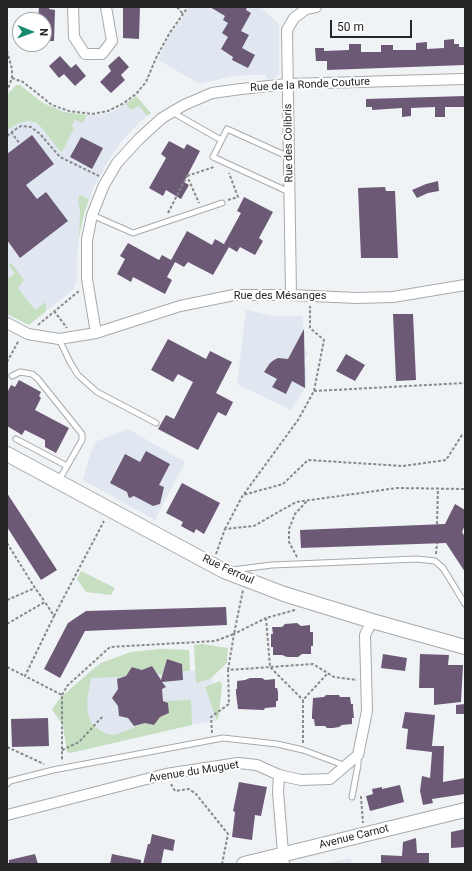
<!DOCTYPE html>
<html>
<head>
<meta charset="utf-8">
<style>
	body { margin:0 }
	#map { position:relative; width:472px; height:871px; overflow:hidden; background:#f0f3f5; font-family:Roboto,sans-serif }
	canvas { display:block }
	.frame { position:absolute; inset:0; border:8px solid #242526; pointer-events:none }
	.north { position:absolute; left:12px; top:12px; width:40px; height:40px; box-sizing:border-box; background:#fff; border:1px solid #a7a8a8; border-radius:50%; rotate:91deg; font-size:11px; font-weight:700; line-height:16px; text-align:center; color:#242526 }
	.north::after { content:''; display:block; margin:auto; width:14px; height:18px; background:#188c6d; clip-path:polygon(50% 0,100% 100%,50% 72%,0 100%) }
	.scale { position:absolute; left:330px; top:20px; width:82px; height:18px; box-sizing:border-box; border:2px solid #242526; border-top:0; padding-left:5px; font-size:12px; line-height:14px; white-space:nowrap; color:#242526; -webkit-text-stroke:3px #fff; paint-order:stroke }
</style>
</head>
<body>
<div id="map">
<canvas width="472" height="871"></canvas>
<div class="frame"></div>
<div class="north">N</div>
<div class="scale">50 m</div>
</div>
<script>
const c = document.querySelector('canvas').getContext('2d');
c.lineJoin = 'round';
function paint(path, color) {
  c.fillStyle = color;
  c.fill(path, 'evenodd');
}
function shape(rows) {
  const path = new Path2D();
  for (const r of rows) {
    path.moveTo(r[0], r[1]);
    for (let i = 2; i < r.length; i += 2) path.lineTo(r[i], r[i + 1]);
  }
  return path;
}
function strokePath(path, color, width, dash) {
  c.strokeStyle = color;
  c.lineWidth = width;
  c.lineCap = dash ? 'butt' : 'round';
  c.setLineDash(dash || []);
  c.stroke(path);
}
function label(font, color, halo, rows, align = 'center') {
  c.font = font + ' Roboto,sans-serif';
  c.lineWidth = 4;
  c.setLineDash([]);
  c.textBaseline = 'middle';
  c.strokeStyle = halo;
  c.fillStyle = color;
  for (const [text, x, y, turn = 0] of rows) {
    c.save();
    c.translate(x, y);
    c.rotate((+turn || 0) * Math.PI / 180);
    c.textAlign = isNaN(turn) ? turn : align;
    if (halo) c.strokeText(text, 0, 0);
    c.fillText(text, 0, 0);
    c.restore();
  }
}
const built = shape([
	[190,7,260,7,279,24,279,74,276,77,271,79,266,80,266,75,250,75,234,76,200,84,158,60,168,38],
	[16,85,20,85,43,103,64,112,87,115,104,114,114,111,136,96,151,113,142,120,121,142,107,163,93,189,84,214,79,238,77,259,77,279,74,289,29,325,7,314,7,95],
	[246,310,273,316,303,316,304,350,308,352,302,364,307,367,306,388,305,388,291,410,237,384],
	[128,429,185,462,155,520,83,480,87,464,95,442],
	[160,649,189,650,190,671,210,670,212,672,216,721,175,728,70,753,67,752,63,725,52,710,60,698,91,671,101,663,131,652],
	[351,858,351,864,323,864]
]);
const green = shape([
	[16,85,20,85,43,103,64,112,87,115,83,123,75,120,71,126,74,128,62,152,60,151,41,127,35,122,27,121,19,123,7,130,7,95],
	[136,96,151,113,147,116,139,106,131,110,126,104],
	[80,195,89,199,84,214,79,238,80,212,78,199],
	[11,263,24,280,18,288,35,310,46,302,46,311,29,325,7,314,7,279,15,274,9,265],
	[81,571,115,588,111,595,86,592,77,579],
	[202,644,228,648,227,663,210,679,196,683,194,645],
	[160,649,189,650,190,671,183,671,182,664,167,659,163,675,157,674,152,666,142,670,132,667,126,676,122,677,91,678,87,701,88,714,91,723,99,730,107,734,115,735,145,723,154,725,160,717,169,713,168,703,163,701,191,700,192,725,70,753,67,752,63,725,52,710,60,698,91,671,101,663,131,652],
	[220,681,222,685,219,715,217,721,205,687]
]);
const building = shape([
	[39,7,49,7,49,9,55,10,54,41,44,41,44,20,38,20],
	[123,7,140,7,139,39,123,38],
	[210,7,247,7,246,10,251,13,241,31,249,35,242,48,255,55,248,68,232,60,233,57,221,49,228,37,222,33,228,23,223,20,225,16],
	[454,39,454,44,459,44,459,47,465,47,465,65,327,70,327,61,316,61,315,48,324,48,324,51,349,50,349,44,361,44,361,52,381,52,381,45,393,45,393,50,416,50,416,43,427,42,427,49,444,48,444,40],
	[60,56,71,68,76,64,86,76,75,86,64,74,59,78,49,66],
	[119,56,129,67,121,75,125,80,111,93,100,82,111,71,108,66],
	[465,96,465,107,445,107,445,117,435,117,435,107,411,108,411,116,402,117,402,108,372,110,372,107,366,107,366,99],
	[32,135,54,164,26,185,37,199,46,192,68,221,20,258,7,240,7,154],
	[81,137,103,148,92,169,70,157],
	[169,141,184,149,187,144,200,151,184,182,189,185,181,199,166,190,163,196,149,188,166,158,161,154],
	[438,181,439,191,428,193,417,198,412,190,426,184],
	[385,187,386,191,395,191,398,258,361,258,358,188],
	[244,197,273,212,259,238,263,241,255,255,240,247,237,252,224,244,241,213,237,211],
	[187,231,212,245,215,239,229,247,213,275,188,262,184,267,175,262,167,277,172,280,165,294,133,277,131,282,117,274,125,259,120,256,128,243,159,260,162,255,171,260],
	[393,314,413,314,416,380,396,381],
	[304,329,305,388,292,381,286,394,272,387,277,379,264,372,270,363,274,360,278,358,288,359],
	[168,339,206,359,210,351,232,362,216,393,233,402,226,416,218,412,198,450,158,429,166,415,174,419,193,382,178,374,173,382,151,370],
	[346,354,365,365,355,381,336,371],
	[19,380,41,392,39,396,41,398,35,410,69,428,56,453,45,447,45,440,25,430,22,435,7,426,7,393,11,385,15,387],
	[146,451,170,464,159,485,164,487,160,504,153,506,134,496,129,498,127,492,110,483,125,454,140,462],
	[182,483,220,503,204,534,196,529,194,533,181,526,183,522,166,513],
	[7,493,57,570,41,580,7,527],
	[455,504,465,510,465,525,462,532,465,537,465,572,446,543,301,548,300,530,445,524],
	[226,607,227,625,85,631,60,678,44,669,68,623,86,611],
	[297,623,301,626,310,625,310,632,313,632,313,646,311,646,311,654,302,654,298,657,287,657,282,655,273,655,273,647,271,647,271,634,273,634,272,627,282,627,285,624],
	[383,654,407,658,405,671,381,668],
	[420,654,449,655,448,665,463,665,461,702,434,705,434,688,419,688],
	[167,659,182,664,183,680,162,682,166,687,162,689,163,701,168,703,169,713,160,717,154,725,145,723,134,726,128,718,119,716,118,706,112,698,118,689,117,679,126,676,132,667,142,670,152,666,161,680],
	[250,678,262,678,265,680,275,679,275,688,277,688,278,692,278,701,276,701,276,707,265,708,264,710,238,709,236,693,236,689,237,689,237,681,245,680],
	[326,695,339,695,340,697,350,697,351,704,353,704,353,708,354,718,352,718,352,724,342,725,339,727,333,728,327,728,325,726,315,726,314,719,312,719,312,715,313,698,324,697],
	[465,704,465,714,456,714,456,705],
	[405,712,435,715,432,746,444,746,443,782,465,778,465,794,432,799,433,803,423,805,420,791,422,776,430,778,432,752,406,749,408,729,402,728],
	[48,718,49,746,12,747,11,719],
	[239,782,267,787,261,816,255,815,252,840,232,837,235,812,233,811],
	[400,785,404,802,370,811,366,796,373,794,372,789,382,787,382,789],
	[465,829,465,847,451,848,451,832],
	[152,834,175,840,173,851,164,849,161,864,143,864,148,844,150,844],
	[416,838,417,853,429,853,429,864,381,864,381,855,402,856,403,842],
	[35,854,38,864,9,864,9,860],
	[112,854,141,860,141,864,110,864]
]);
const path = shape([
	[177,7,183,14],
	[7,51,12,69,12,78,7,91],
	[12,78,23,82,52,105,69,111,92,114,108,111,124,103,136,94,146,82,156,58,169,34,188,7],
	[11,132,20,144],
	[7,136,16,129,21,126,31,127,40,134,60,157,99,176],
	[187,176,214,167],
	[228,200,238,197,229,173],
	[168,213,187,176,199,203],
	[54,311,67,328],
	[38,325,79,291],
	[7,362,19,340],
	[314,391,465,383],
	[244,494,298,420,314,391,324,340,310,328,310,306],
	[437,524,438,488],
	[225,529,243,495,283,484,308,460,403,466,446,460,462,435,465,435],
	[7,543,35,588,45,602],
	[216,554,225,529,254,526,296,502,397,488,465,489],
	[436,554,437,543],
	[297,557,289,542,289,529,295,514,307,501],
	[7,600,35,588],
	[295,610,266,618,270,667,303,700],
	[54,616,104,521],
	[7,624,45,602,54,616,25,676,62,695,62,760],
	[7,667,25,676],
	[228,670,234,634,266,618],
	[62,695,67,686,110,647,215,641,234,634,243,590],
	[212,733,211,717,229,704,228,670,313,664,334,677,357,680],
	[303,743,303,700,328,673],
	[7,747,44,764],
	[62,750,79,742,103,716],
	[171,784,175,791,189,789,196,794,228,834,222,864],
	[360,797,361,797,363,823]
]);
const lane = shape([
	[172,112,221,140],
	[289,192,213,157,227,129,289,157],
	[92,215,133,233,222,203],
	[59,339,70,362,78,375,97,392,156,423],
	[12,376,20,372,32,374,38,379,82,434,82,440,59,480],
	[16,439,67,466],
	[232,570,272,565,417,559,435,561,443,568,465,604],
	[7,784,10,781,53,770,223,738,277,744,303,750,346,766],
	[352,797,358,765,358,756]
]);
const street = shape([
	[73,7,74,37,85,54,102,54,112,41,106,7],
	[291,295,287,30,294,18,306,9,316,7],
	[7,323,28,334,59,339,96,333,180,306,234,295,291,295,357,298,393,297,465,285],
	[96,333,87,279,87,240,92,215,104,185,117,163,139,139,162,118,184,105,212,93,241,89,287,84,465,79],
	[279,775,278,792,284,864],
	[7,815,166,774,238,763,257,765,279,775,301,780,330,779,358,755,367,711,365,635,372,621]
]);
const secondary = shape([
	[7,454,224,571,284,594,372,621,465,647],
	[244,864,465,810]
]);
const streetNames = [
	["Rue de la Ronde Couture",310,85,-3],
	["Rue des Colibris",289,143,-91],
	["Rue des Mésanges",280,296],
	["Rue Ferroul",228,570,25],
	["Avenue du Muguet",194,772,-9],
	["Avenue Carnot",354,837,-14]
];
paint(built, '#e0e7f0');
paint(green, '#c6dfc1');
paint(building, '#6b5976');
strokePath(lane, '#a7a9ac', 7);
strokePath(street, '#a7a9ac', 12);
strokePath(secondary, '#a7a9ac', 16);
strokePath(path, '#87898a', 2, [3, 2]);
strokePath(lane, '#fff', 5);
strokePath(street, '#fff', 10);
strokePath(secondary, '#fff', 14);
label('11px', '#242526', '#fff', streetNames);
</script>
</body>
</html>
